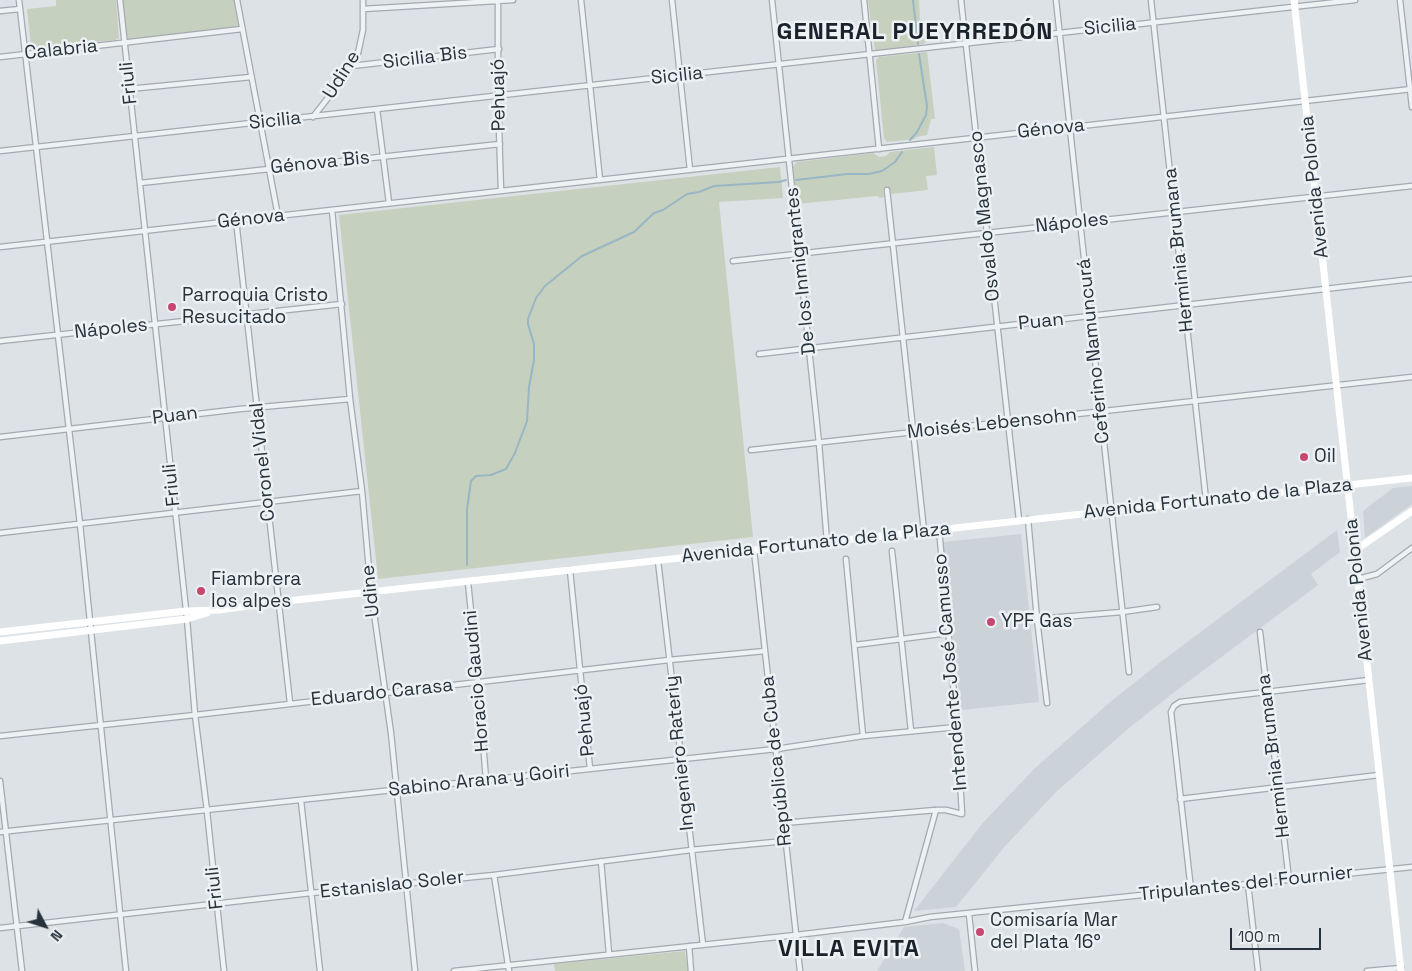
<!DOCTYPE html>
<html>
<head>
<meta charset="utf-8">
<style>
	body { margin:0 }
	#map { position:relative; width:1412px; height:971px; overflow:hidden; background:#dde2e6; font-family:"Space Grotesk",sans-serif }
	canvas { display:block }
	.north { position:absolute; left:20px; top:901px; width:50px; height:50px; -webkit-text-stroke:4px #ecf1f4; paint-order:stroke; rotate:130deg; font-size:14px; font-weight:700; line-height:20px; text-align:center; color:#27323c }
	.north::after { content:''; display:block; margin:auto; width:18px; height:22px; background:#27323c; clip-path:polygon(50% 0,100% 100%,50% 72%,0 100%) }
	.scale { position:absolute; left:1230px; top:928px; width:91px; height:22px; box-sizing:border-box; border:2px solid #27323c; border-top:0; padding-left:6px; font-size:15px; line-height:18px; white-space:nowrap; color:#27323c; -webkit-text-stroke:4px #ecf1f4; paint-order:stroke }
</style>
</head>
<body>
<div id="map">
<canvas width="1412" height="971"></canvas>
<div class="north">N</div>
<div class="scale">100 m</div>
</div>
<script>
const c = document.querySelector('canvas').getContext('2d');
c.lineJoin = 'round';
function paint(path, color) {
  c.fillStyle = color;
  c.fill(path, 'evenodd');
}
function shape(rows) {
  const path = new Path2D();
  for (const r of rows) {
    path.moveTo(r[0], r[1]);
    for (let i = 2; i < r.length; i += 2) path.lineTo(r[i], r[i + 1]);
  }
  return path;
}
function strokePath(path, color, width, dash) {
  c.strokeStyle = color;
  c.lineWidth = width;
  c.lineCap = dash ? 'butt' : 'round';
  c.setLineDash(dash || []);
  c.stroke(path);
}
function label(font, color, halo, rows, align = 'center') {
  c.font = font + ' "Space Grotesk",sans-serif';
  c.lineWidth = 5;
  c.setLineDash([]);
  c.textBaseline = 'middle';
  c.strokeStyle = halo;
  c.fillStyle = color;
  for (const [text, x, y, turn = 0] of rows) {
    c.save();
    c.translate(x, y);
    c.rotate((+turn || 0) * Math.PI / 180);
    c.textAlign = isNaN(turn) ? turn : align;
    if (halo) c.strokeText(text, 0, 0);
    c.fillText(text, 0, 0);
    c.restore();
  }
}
const built = shape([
	[1412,486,1412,504,1365,538,1363,511,1393,488],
	[1337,530,1340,552,1311,574,1318,585,1177,690,1129,728,1056,792,1006,845,956,907,914,911,982,824,1034,769,1109,703,1158,664],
	[1021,534,1039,702,961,710,943,542],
	[943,923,959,929,965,971,877,971,904,927]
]);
const green = shape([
	[56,0,116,0,119,38,115,40,33,49,31,46,27,9,56,6],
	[123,0,234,0,238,25,235,27,129,39,126,35],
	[868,0,919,0,920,20,923,20,926,42,923,44,914,45,914,47,875,51],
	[927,52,935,119,931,119,927,135,917,137,915,139,887,142,884,138,876,60,879,57],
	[934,147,937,175,926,176,928,190,891,194,889,187,883,188,884,197,880,198,877,196,797,204,793,166,797,162,873,153,879,157,886,156,890,152],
	[780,167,783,198,719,202,753,537,378,579,339,215],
	[685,951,688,971,555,971,554,964]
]);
const stream = shape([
	[913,0,918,44],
	[910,140,917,132,926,115,927,106,919,54],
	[796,180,847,174,869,174,882,171,895,162,902,152],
	[467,565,467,509,471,481,476,476,491,475,506,469,515,453,527,421,529,387,534,360,534,344,528,324,528,319,536,298,545,286,582,256,634,232,654,213,663,210,687,194,699,192,714,186,779,182,786,180]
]);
const minor = shape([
	[19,0,80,524,126,971],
	[120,0,187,619,195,715,207,811,224,971],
	[237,0,278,216],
	[498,0,498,96,501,191],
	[581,0,600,180],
	[672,0,690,170],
	[772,0,819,443,827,542],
	[864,0,879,149],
	[961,0,1019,520],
	[1056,0,1129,672],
	[1151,0,1206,500],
	[1400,0,1412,107],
	[363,9,513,0],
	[0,11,20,9],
	[0,57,242,29],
	[352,66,499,49],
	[129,89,251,77],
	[377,109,389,203],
	[313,117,342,80,358,53,363,30,363,0],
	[0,151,1355,0],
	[140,183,500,144],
	[887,190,924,531],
	[332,210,350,399,362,491,371,592,391,733,415,971],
	[236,220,290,703],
	[0,247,1412,89],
	[733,261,1412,186],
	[0,341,342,304],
	[759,354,1412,279],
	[0,437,240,409,350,399],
	[751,450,1412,377],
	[1028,519,1037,619,1047,703],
	[0,533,362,491],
	[754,550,800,971],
	[892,551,911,731],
	[846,559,863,736],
	[658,561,703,945],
	[570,570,590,769],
	[1358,579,1377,574,1412,548],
	[468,582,478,682,486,779],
	[1037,619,1122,612,1157,607],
	[1260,632,1289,880],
	[855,645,948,633],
	[0,736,195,715,669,660,765,651],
	[0,781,22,971],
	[1180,799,1379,775],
	[301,801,320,971],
	[783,823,936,810,946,810,962,814,957,727,939,529],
	[0,832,776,749,863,736,957,727],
	[601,861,609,954],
	[494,875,509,971],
	[1248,884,1258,971],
	[1191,890,1171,712,1174,706,1180,702,1369,680],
	[969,914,975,971],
	[905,922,936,810],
	[0,928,311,893,494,875,691,850,785,841],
	[689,946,691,971],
	[454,971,796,935,905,922,930,917,1412,867],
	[1367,971,1401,968]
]);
const secondary = shape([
	[1294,0,1401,971],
	[1354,551,1412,511],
	[0,632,186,611,219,610,278,602,1412,478],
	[0,641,187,619,207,613]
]);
const markers = [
	[172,307,5,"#c64770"],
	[1304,457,5,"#c64770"],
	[201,591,5,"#c64770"],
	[991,622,5,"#c64770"],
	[980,932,5,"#c64770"]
];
const streetNames = [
	["Sicilia",1110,27,-6],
	["Calabria",61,50,-6],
	["Sicilia Bis",425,58,-7],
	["Udine",342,75,-58],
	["Sicilia",677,76,-6],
	["Friuli",129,83,-96],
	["Pehuajó",499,95,-91],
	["Sicilia",275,121,-6],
	["Génova",1051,129,-6],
	["Génova Bis",320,163,-6],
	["Avenida Polonia",1315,187,-96],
	["Osvaldo Magnasco",985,216,-96],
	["Génova",251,219,-6],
	["Nápoles",1072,223,-6],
	["Herminia Brumana",1179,250,-96],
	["De los Inmigrantes",801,271,-96],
	["Puan",1041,322,-6],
	["Nápoles",111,329,-6],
	["Ceferino Namuncurá",1094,351,-96],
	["Puan",175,416,-7],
	["Moisés Lebensohn",992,424,-6],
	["Coronel Vidal",263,462,-96],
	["Friuli",172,485,-96],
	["Avenida Fortunato de la Plaza",1218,499,-6],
	["Avenida Fortunato de la Plaza",816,543,-6],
	["Avenida Polonia",1359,590,-96],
	["Udine",371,591,-96],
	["Intendente José Camusso",951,672,-95],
	["Horacio Gaudini",477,681,-95],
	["Eduardo Carasa",382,693,-6],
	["Pehuajó",585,720,-96],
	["Ingeniero Rateriy",680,753,-96],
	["Herminia Brumana",1274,756,-97],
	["República de Cuba",777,761,-96],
	["Sabino Arana y Goiri",479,781,-6],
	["Tripulantes del Fournier",1246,884,-6],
	["Estanislao Soler",392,885,-6],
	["Friuli",215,888,-96]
];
const poiNames = [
	["Parroquia Cristo",182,296],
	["Resucitado",182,318],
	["Oil",1314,457],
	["Fiambrera",211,580],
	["los alpes",211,602],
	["YPF Gas",1001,622],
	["Comisaría Mar",990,921],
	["del Plata 16°",990,943]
];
const districtNames = [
	["GENERAL PUEYRREDÓN",915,32],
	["VILLA EVITA",849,949]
];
paint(built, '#cbd2d8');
paint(green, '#c6d0be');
strokePath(stream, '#99b6c5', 2);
strokePath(minor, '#a3aab0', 7);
strokePath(minor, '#eff2f5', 4.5);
strokePath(secondary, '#fff', 7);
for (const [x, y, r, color] of markers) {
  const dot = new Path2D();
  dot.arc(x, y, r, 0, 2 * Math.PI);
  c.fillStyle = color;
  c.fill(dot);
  strokePath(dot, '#ecf1f4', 2);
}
label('19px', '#27323c', '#ecf1f4', streetNames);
label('19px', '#27323c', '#ecf1f4', poiNames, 'left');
c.letterSpacing = '1px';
label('bold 24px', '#1a232c', '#ecf1f4', districtNames);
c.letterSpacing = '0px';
</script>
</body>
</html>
